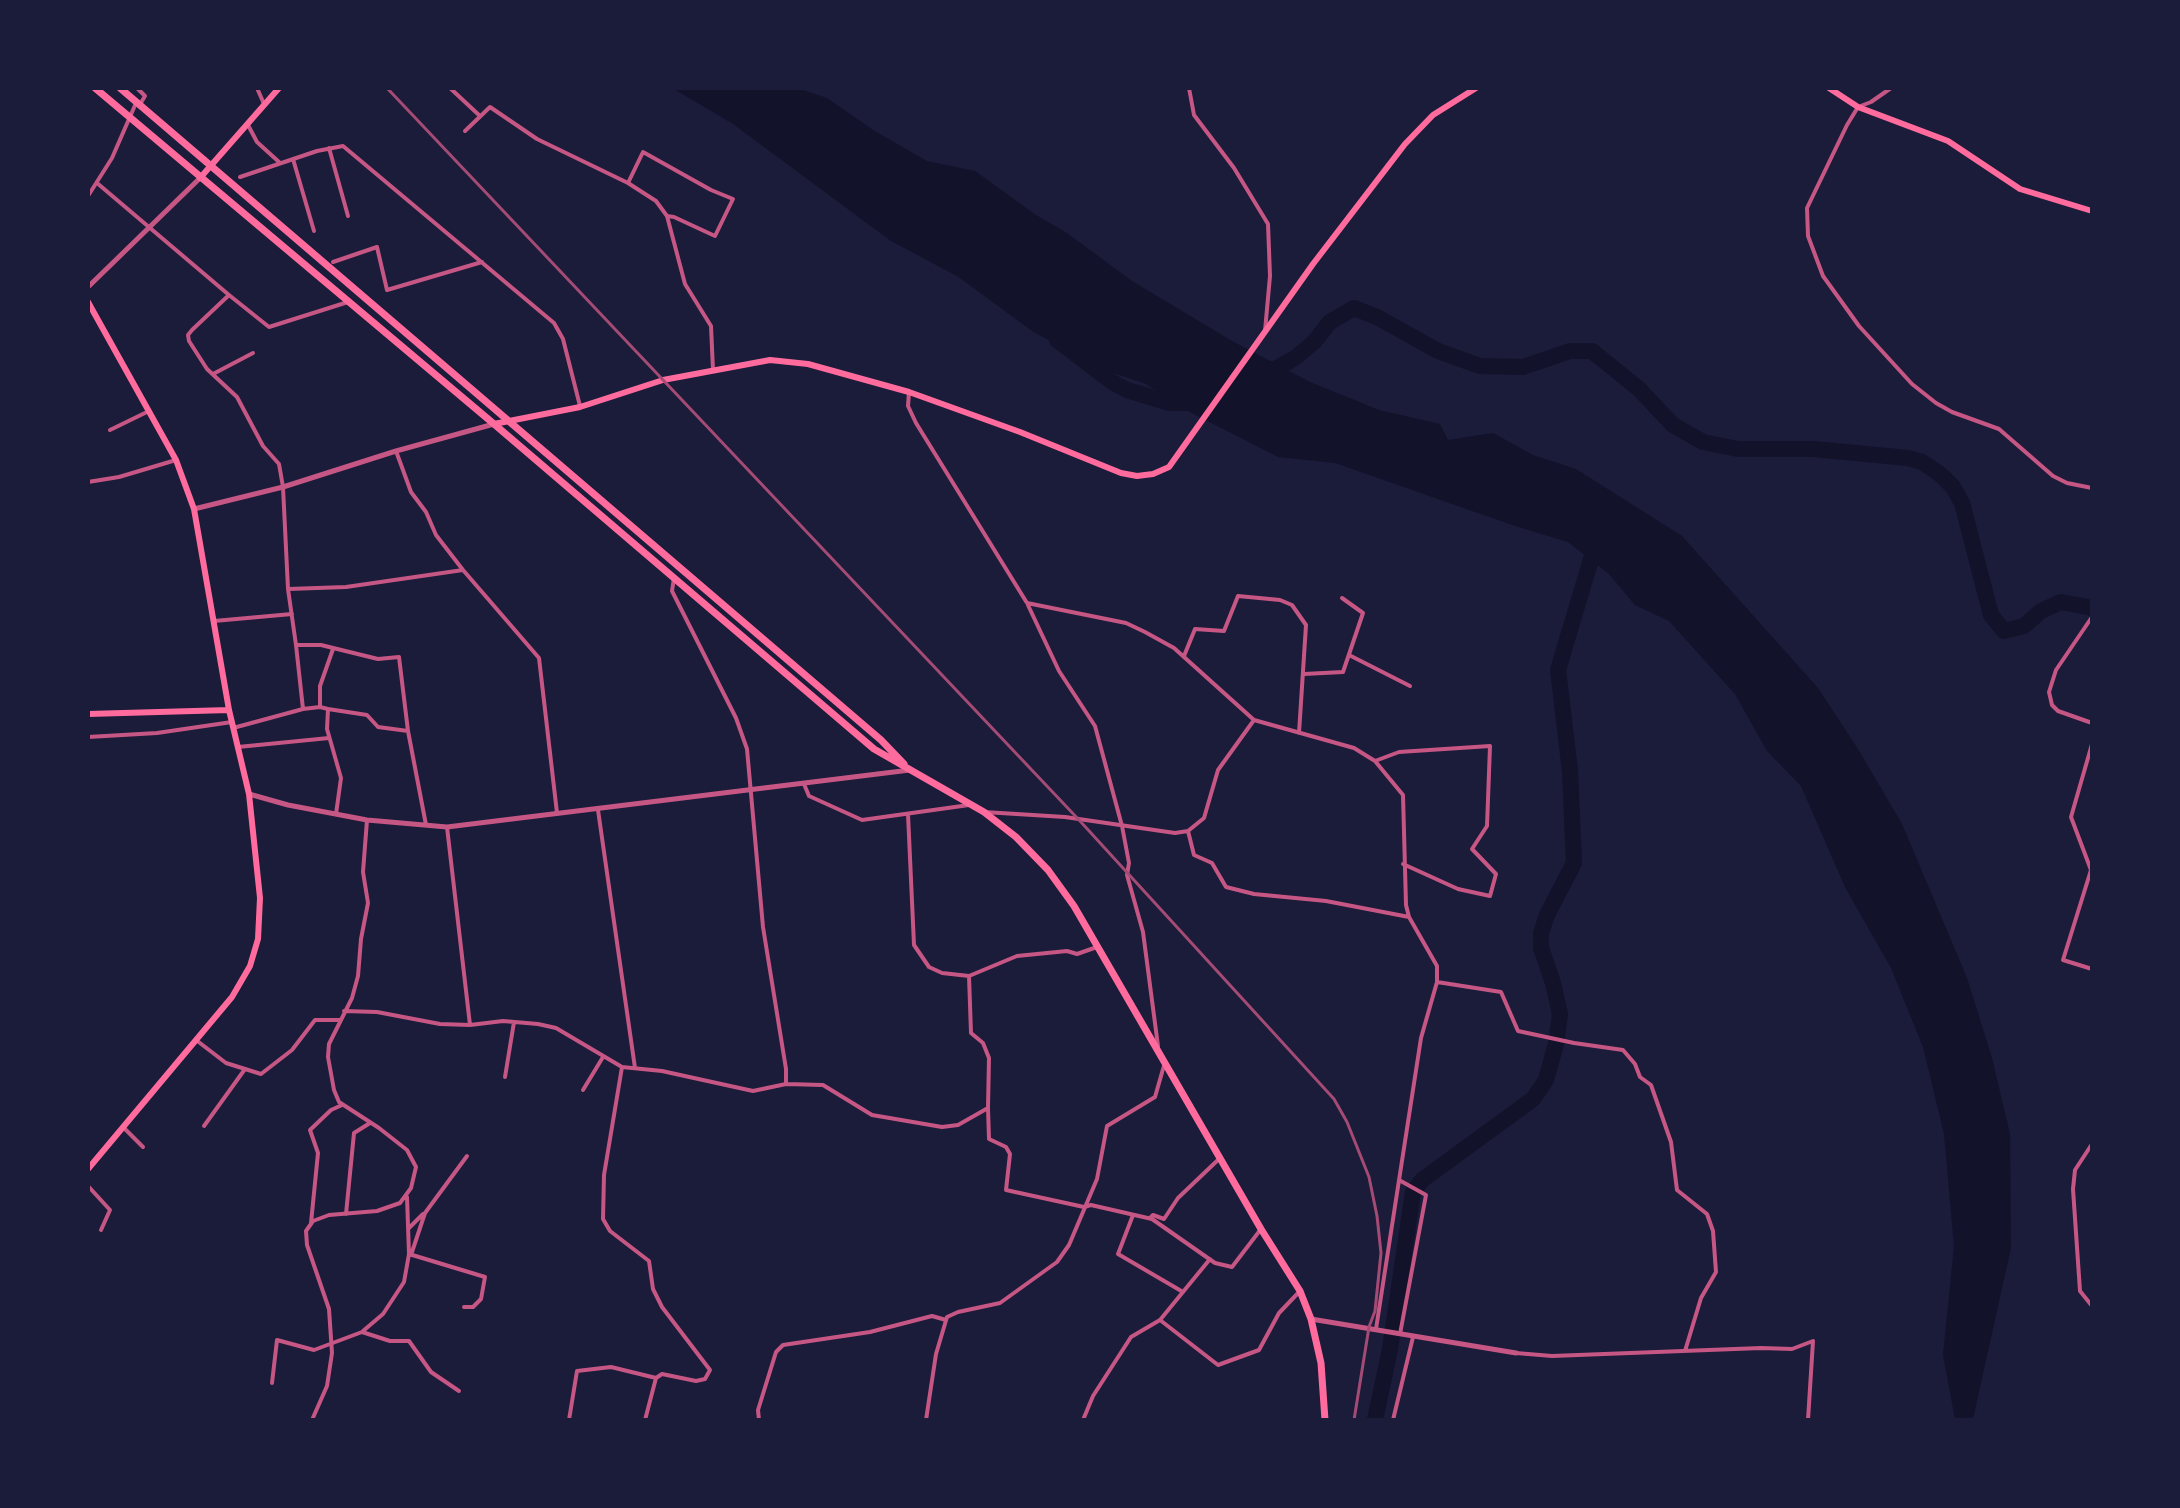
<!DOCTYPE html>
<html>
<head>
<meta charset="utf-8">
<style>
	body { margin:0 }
	#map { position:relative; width:2180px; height:1508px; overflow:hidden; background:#1b1b3a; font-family:Merriweather,serif }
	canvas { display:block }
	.frame { position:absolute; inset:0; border:90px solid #1b1b3a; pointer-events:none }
</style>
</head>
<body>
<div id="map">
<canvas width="2180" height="1508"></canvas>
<div class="frame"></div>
</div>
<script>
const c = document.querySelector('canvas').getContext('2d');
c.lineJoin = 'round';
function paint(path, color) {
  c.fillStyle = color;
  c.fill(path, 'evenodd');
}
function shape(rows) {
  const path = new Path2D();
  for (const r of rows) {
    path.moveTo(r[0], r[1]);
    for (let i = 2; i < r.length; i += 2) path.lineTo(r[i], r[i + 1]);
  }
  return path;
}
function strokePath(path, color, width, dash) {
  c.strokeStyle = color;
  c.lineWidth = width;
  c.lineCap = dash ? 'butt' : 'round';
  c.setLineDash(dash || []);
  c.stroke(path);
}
const water = shape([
	[674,89,800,89,827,98,873,130,927,161,975,171,1036,215,1067,233,1132,281,1232,341,1310,382,1379,410,1440,424,1448,440,1493,433,1533,455,1576,469,1682,536,1818,688,1858,749,1902,824,1967,978,1992,1058,2010,1134,2011,1248,1973,1419,1955,1419,1943,1355,1954,1246,1944,1134,1923,1047,1891,968,1845,887,1801,786,1767,751,1735,694,1669,621,1635,605,1609,574,1568,542,1515,526,1335,463,1278,457,1188,411,1146,384,1113,373,1035,333,957,276,891,241,733,124]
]);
const river = shape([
	[1057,340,1112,382,1127,390,1170,403,1196,403],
	[1260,373,1275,369,1295,358,1314,342,1330,322,1354,308,1377,317,1438,351,1480,366,1523,367,1570,351,1592,351,1639,389,1673,425,1703,442,1738,449,1814,449,1908,458,1922,462,1940,474,1953,487,1962,503,1991,615,2004,631,2024,626,2041,611,2061,602,2092,608],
	[1375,1420,1390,1349,1413,1192,1422,1180,1533,1099,1546,1080,1556,1044,1560,1014,1553,983,1541,948,1541,933,1547,915,1574,863,1570,771,1558,670,1592,556,1599,542]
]);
const minor = shape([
	[137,88,145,96,139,106],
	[257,88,264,104],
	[450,88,480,116],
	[1189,88,1194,115,1234,168,1268,224,1270,276,1265,331],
	[1891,88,1871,102,1858,107,1847,125,1807,208,1808,236,1823,276,1859,326,1912,384,1936,403,1952,412,1999,429,2053,476,2067,483,2092,488],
	[248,125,257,142,279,162],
	[465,131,490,107,537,139,628,183,643,152,711,190,733,199,715,236,674,217,667,216],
	[329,148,348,216],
	[293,159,314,231],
	[240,177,317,151,343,146,554,323,563,339,580,406],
	[97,183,229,295,192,330,188,335,189,341,207,369,237,397,263,446,279,464,283,487,288,589,296,645,321,645,378,659,399,657,408,731],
	[628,183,656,201,667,216,685,284,711,326,713,370],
	[88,196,112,158,136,103],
	[333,262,377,247,387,290,482,262],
	[229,295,269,327,348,302],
	[213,374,253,353],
	[909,392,908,406,916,423,1027,603,1059,671,1095,726,1122,826,1129,863,1127,875,1143,932,1158,1046],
	[110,430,149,411],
	[396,451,411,492,426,512,436,535,463,570,539,658,557,813],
	[88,482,119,477,176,460],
	[674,578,672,591,736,718,747,749,763,927,786,1069,786,1084],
	[288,589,346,587,463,570],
	[1027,603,1126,623,1145,632,1174,648,1254,720,1354,748,1375,761,1403,795,1406,905,1409,917,1437,966,1437,982,1421,1038,1376,1329],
	[2092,617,2056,670,2049,692,2052,705,2058,711,2092,723],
	[214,621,292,614],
	[333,649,320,686,320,707,328,709,327,729,341,778,336,814],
	[1349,655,1410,686],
	[1184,656,1195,629,1224,631,1238,596,1280,600,1292,605,1306,625,1299,733],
	[1304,674,1343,672,1363,613,1342,598],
	[303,709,320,707],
	[328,709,367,715,378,727,408,731,426,825],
	[233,728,303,709,296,645],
	[88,737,157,733,232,722],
	[2092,744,2071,817,2091,870,2063,960,2092,969],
	[238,747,329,738],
	[1375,761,1399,752,1490,746,1487,826,1472,849,1496,874,1490,896,1458,889,1403,864],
	[804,784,809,796,862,820,969,805],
	[598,810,635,1068],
	[984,812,1065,817,1175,833,1188,831,1204,818,1218,770,1254,720],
	[908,814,914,945,929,967,942,973,969,976,1017,956,1067,951,1077,954,1097,947],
	[447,827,470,1025],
	[1188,831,1194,855,1212,863,1226,887,1254,894,1326,901,1409,917],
	[969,976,971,1033,983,1043,989,1058,988,1108],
	[1437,982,1501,992,1518,1031,1574,1043,1623,1050,1635,1064,1640,1077,1651,1085,1671,1142,1677,1190,1707,1214,1713,1231,1716,1272,1701,1298,1685,1351],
	[344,1011,377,1012,440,1024,470,1025,503,1021,538,1024,556,1028,622,1067,662,1071,753,1091,786,1084,823,1085,872,1115,942,1127,958,1125,988,1108,989,1139,1006,1147,1010,1154,1006,1190,1084,1207,1091,1205,1152,1219,1215,1263,1232,1267,1261,1229],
	[196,1040,226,1063,261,1074,292,1050,315,1020,340,1020],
	[505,1077,514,1022],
	[583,1090,603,1057],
	[204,1126,245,1069],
	[123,1127,143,1147],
	[2092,1144,2075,1170,2073,1189,2080,1291,2092,1306],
	[1399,1180,1426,1195,1400,1334],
	[88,1186,110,1210,101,1230],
	[346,1214,354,1133,370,1123],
	[1133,1215,1118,1254,1183,1292],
	[1150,1218,1153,1215,1164,1219,1178,1198,1220,1158],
	[311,1223,318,1153,310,1130,331,1110,342,1105],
	[409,1228,423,1214],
	[409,1254,485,1277,481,1299,473,1307,464,1307],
	[411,1255,425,1213,467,1156],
	[1160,1320,1218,1365,1259,1350,1279,1313,1300,1291],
	[363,1331,383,1314,404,1282,409,1254,407,1197],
	[1516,1353,1552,1356,1761,1348,1792,1349,1813,1341,1808,1420],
	[272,1383,277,1340,314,1350,362,1332,390,1341,409,1341,431,1372,459,1391],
	[312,1420,327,1386,332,1353,329,1309,307,1245,306,1231,313,1221,329,1215,377,1211,400,1203,411,1188,416,1167,407,1150,379,1128,339,1102,334,1090,328,1057,329,1044,352,998,358,976,361,939,368,903,363,872,367,820],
	[569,1420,577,1371,611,1367,656,1378,662,1374,696,1381,705,1379,710,1370,662,1307,653,1289,649,1261,610,1231,603,1219,604,1175,622,1067],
	[645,1420,656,1378],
	[759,1420,758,1410,776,1352,783,1345,870,1332,932,1316,946,1320],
	[926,1420,936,1354,947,1317,958,1312,1000,1303,1057,1262,1069,1245,1097,1179,1107,1126,1155,1097,1165,1062],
	[1083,1420,1093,1396,1131,1337,1160,1320,1210,1259],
	[1393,1420,1413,1337]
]);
const tertiary = shape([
	[88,287,200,178],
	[194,509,283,487,396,451,494,424],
	[249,794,288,805,367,820,447,827,910,770],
	[1311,1319,1516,1353]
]);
const secondary = shape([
	[1829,88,1858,107,1948,141,2020,189,2092,211],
	[200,178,279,88],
	[88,302,176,460,194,509,229,710,249,794,260,898,258,939,250,966,232,997,88,1169],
	[494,424,580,407,663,380,770,360,808,364,909,392,1020,432,1121,473,1137,476,1153,474,1169,467,1313,264,1405,144,1433,115,1476,88],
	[88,714,229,710]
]);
const trunk = shape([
	[95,88,494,424,874,749,984,812,1016,837,1048,870,1074,906,1261,1229,1300,1291,1311,1319,1321,1363,1325,1420],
	[120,88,881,740,904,764]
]);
const rail = shape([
	[387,88,1080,821,1334,1099,1347,1122,1369,1177,1377,1216,1381,1253,1375,1311,1369,1327,1354,1420]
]);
paint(water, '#12122b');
strokePath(river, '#12122b', 16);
strokePath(minor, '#c65784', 4);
strokePath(tertiary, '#c65784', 5);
strokePath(secondary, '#ff6b9d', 6);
strokePath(trunk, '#ff6b9d', 7);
strokePath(rail, '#a44b75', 3);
</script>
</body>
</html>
